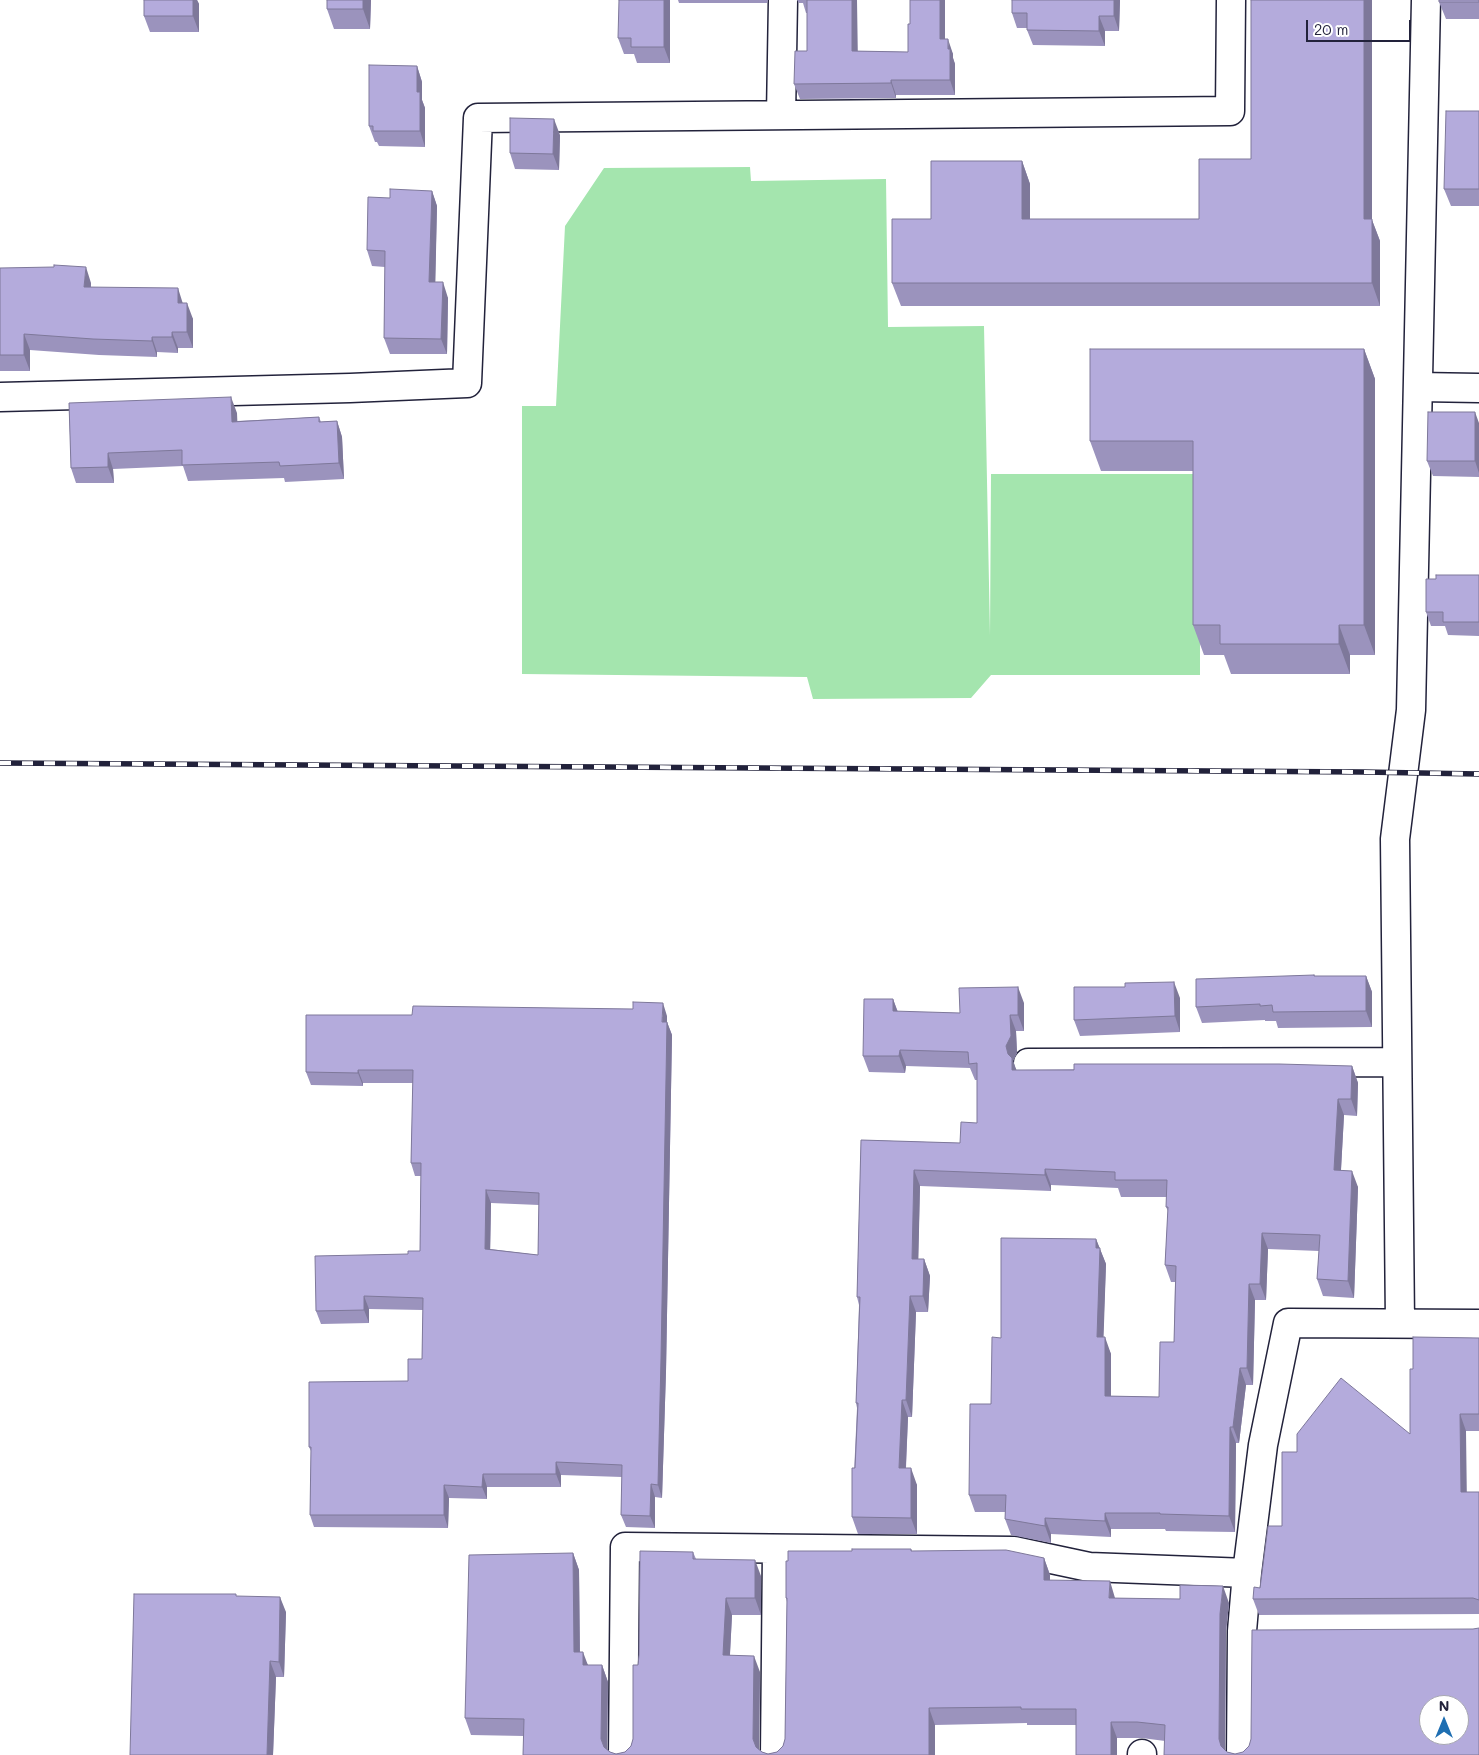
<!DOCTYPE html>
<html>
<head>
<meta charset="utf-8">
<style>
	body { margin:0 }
	#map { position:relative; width:1479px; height:1755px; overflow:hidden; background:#fff; font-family:Mali,sans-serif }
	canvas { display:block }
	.north { position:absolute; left:1419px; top:1695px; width:50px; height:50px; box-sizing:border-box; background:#fff; border:1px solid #a7a7b1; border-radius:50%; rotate:0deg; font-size:14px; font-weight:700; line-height:20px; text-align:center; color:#22223b }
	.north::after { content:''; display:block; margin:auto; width:18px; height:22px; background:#1f6fb2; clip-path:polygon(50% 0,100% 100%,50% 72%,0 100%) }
	.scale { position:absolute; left:1306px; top:20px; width:105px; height:22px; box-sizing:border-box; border:2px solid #22223b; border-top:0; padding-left:6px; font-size:15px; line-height:18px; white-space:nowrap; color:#22223b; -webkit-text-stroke:4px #fff; paint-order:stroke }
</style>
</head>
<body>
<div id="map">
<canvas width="1479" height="1755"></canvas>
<div class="north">N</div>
<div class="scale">20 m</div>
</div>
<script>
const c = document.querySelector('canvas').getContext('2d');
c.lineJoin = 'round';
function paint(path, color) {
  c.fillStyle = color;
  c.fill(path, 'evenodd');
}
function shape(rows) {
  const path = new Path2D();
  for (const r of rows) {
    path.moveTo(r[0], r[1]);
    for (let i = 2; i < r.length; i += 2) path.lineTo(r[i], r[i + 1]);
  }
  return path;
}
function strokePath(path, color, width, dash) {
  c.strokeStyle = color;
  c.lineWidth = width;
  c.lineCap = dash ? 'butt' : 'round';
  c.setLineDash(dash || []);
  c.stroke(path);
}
const green = shape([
	[750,167,751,181,886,179,888,327,984,326,990,636,991,474,1200,474,1200,675,991,675,971,698,813,699,807,677,522,674,522,406,556,406,565,226,604,168]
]);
const minor = shape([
	[781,115,783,0],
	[1419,387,1479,388],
	[0,397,350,388,467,383,478,118,1230,111,1231,0],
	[1028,1063,1397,1062],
	[1400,1323,1395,839,1411,710,1426,0],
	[623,1755,625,1547,1014,1551,1089,1567,1247,1573],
	[775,1755,777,1549],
	[1142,1755,1142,1754],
	[1241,1755,1242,1631,1247,1573,1263,1445,1288,1323,1479,1324]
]);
const rail = shape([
	[0,763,1363,772,1479,774]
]);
const wall = shape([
	[144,0,197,0,199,4,199,32,150,32,144,16],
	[327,0,371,0,370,29,334,29,327,9],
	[670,0,670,63,637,63,634,54,624,54,618,38],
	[678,0,768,0,767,3,679,3],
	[797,0,857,0,857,51,908,52,910,24,945,0,945,39,953,54,953,58,955,64,955,95,896,95,896,98,800,99,794,84,807,51,807,13,806,13,803,3,799,3],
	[1012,0,1120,0,1119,31,1105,31,1105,46,1033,45,1027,30,1027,28,1017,28,1012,13],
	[1372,0,1372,220,1380,241,1380,306,901,306,892,283,931,219,1022,161,1030,184,1030,219,1199,219,1251,159],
	[1479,0,1479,19,1446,19,1439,2],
	[417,66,422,82,422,100,425,108,425,147,379,146,377,142,375,142,369,126],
	[1479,111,1479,206,1451,206,1444,189],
	[560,135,559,170,515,169,510,153],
	[432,191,437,206,435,282,448,298,447,354,390,354,384,338,385,267,372,266,367,250,390,198],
	[0,268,91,283,91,287,183,303,193,319,193,348,178,348,178,353,157,352,157,357,99,355,30,350,30,371,0,371],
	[1364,349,1375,379,1375,655,1350,655,1350,674,1231,674,1224,655,1204,655,1193,625,1193,471,1101,471,1090,441],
	[69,403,237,413,237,421,319,417,321,422,337,421,342,437,344,479,285,482,284,478,188,481,183,466,113,469,114,483,76,483,71,468],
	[1479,423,1479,477,1433,476,1427,461],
	[1479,575,1479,636,1448,635,1445,626,1431,626,1426,612,1436,579],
	[1314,975,1315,976,1366,976,1372,992,1372,1027,1278,1028,1276,1021,1265,1021,1265,1020,1202,1023,1196,1007],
	[1180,998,1180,1032,1080,1036,1074,1020],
	[893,999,898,1012,960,1013,1024,1003,1024,1031,1016,1031,1017,1053,1013,1061,1016,1070,1352,1066,1358,1083,1357,1116,1344,1115,1341,1170,1358,1187,1354,1298,1323,1296,1317,1279,1319,1251,1268,1249,1266,1300,1255,1300,1253,1385,1246,1385,1239,1443,1236,1443,1235,1532,1166,1531,1165,1529,1111,1529,1111,1537,1051,1534,1051,1543,1011,1535,1005,1519,1005,1512,975,1512,969,1495,991,1404,1001,1338,1096,1239,1106,1264,1103,1337,1111,1354,1111,1396,1159,1397,1174,1342,1175,1282,1171,1282,1165,1265,1168,1211,1166,1207,1167,1197,1121,1197,1118,1188,1051,1185,1051,1191,920,1186,918,1259,924,1259,930,1276,928,1312,916,1312,912,1417,908,1417,906,1468,917,1485,917,1534,858,1534,852,1517,857,1408,856,1403,859,1305,857,1297,861,1140,960,1143,977,1123,977,1080,975,1080,970,1068,906,1066,905,1073,869,1072,863,1056],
	[667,1016,667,1022,672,1035,666,1371,662,1498,655,1497,655,1528,626,1527,621,1515,622,1477,561,1475,561,1487,487,1487,487,1499,449,1498,448,1528,314,1527,310,1515,311,1451,309,1447,408,1381,422,1359,423,1310,369,1309,369,1323,321,1324,316,1311,408,1254,420,1251,421,1176,415,1176,411,1163,413,1083,363,1083,363,1086,311,1085,306,1072],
	[491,1203,539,1205,538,1255,490,1249],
	[1479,1338,1479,1431,1466,1431,1466,1492,1479,1492,1479,1614,1259,1615,1253,1599,1260,1588,1282,1526,1297,1452,1410,1434,1413,1369],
	[911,1549,912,1551,1044,1558,1050,1575,1050,1580,1115,1598,1229,1603,1226,1631,1225,1750,1227,1752,1235,1754,1479,1755,1164,1755,1165,1741,1142,1738,1117,1738,1117,1755,1076,1725,1027,1725,1027,1723,935,1725,935,1755,523,1755,524,1736,471,1735,465,1718,573,1553,579,1570,580,1652,588,1665,602,1665,608,1682,607,1750,610,1752,616,1754,625,1752,631,1746,633,1739,638,1665,693,1552,696,1559,761,1576,761,1615,732,1615,730,1655,760,1672,759,1750,762,1752,768,1754,777,1752,783,1746,785,1739,787,1602,786,1598,852,1551],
	[237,1596,286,1612,284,1677,276,1677,273,1755,130,1755]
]);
const shadedWall = shape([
	[193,0,197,0,199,4,199,32,193,16],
	[363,0,371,0,370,29,363,9],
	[664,0,670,0,670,63,664,47],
	[852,0,857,0,858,66,852,51],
	[940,0,945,0,945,54,940,39],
	[1114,0,1120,0,1119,31,1114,16],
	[1364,0,1372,0,1372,220,1380,241,1380,306,1372,283,1364,219],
	[1099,16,1105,31,1105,46,1099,31],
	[948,39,953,54,953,58,955,64,955,95,950,80],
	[417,66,422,82,422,100,425,108,425,147,420,131,417,92],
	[891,80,896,95,896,98,891,83],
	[554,119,560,135,559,170,553,154],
	[1022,161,1030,184,1030,241,1022,219],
	[432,191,437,206,435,298,429,282],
	[86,267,91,283,90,303,84,287],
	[443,282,448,298,447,354,441,339],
	[178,288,183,304,178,303],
	[187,303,193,319,193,348,187,332],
	[172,332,178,348,178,353,172,337],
	[24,334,30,350,30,371,24,355],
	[152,337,157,352,157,357,152,341],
	[1364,349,1375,379,1375,655,1364,625],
	[231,397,237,413,238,437,232,422],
	[1475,412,1479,423,1479,473,1475,461],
	[337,421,342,437,344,479,339,463],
	[108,453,113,469,114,483,108,467],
	[1339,625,1350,655,1350,674,1339,644],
	[1366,976,1372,992,1372,1027,1366,1011],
	[1174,982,1180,998,1180,1032,1175,1016],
	[1018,987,1024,1003,1024,1031,1018,1015],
	[893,999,899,1016,893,1011],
	[663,1003,667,1016,667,1022,672,1035,666,1371,662,1498,658,1485],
	[1010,1015,1016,1031,1017,1053,1013,1061,1018,1074,1012,1070,1006,1046],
	[900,1050,906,1066,905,1073,899,1056],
	[1352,1066,1358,1083,1357,1116,1351,1099],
	[358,1070,363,1083,363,1086,358,1073],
	[1338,1099,1344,1115,1340,1187,1334,1170],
	[1045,1169,1051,1185,1051,1191,1045,1175],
	[914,1170,920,1186,918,1275,912,1259],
	[1352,1171,1358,1187,1354,1298,1348,1281],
	[486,1190,491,1203,490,1261,485,1249],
	[1262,1233,1268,1249,1266,1300,1260,1284],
	[1096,1239,1106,1264,1103,1354,1097,1337],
	[924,1259,930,1276,928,1312,923,1296],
	[1249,1284,1255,1300,1253,1385,1247,1368],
	[364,1296,369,1309,369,1323,364,1310],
	[910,1296,916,1312,912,1417,906,1400],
	[1105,1337,1111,1354,1111,1412,1105,1396],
	[1240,1368,1246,1385,1239,1443,1233,1427],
	[902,1400,908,1417,905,1485,899,1468],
	[1460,1414,1466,1431,1467,1508,1461,1492],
	[1230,1427,1236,1443,1235,1532,1229,1516],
	[556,1462,561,1475,561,1487,556,1474],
	[911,1468,917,1485,917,1534,911,1518],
	[483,1474,487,1487,487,1499,482,1487],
	[651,1484,655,1497,655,1528,650,1516],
	[444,1485,449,1498,448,1528,444,1515],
	[1105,1513,1111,1529,1111,1537,1105,1521],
	[1045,1518,1051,1534,1051,1543,1045,1526],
	[573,1553,579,1570,580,1668,574,1652],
	[1044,1558,1050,1575,1050,1596,1044,1580],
	[755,1560,761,1576,761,1615,755,1598],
	[1110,1581,1115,1598,1109,1598],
	[1223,1586,1229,1603,1226,1631,1225,1755,1221,1746,1219,1739,1220,1614],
	[280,1597,286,1612,284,1677,279,1662],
	[726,1598,732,1615,729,1671,723,1655],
	[583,1652,589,1668,583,1665],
	[754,1656,760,1672,759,1755,753,1739],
	[270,1661,276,1677,273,1755,267,1755],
	[602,1665,608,1682,607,1755,601,1739],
	[929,1708,935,1725,935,1755,929,1755],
	[1111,1722,1117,1738,1117,1755,1111,1755]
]);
const building = shape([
	[144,0,193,0,193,16,144,16,144,0],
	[327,0,363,0,363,9,327,9,327,0],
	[619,0,664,0,664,47,631,47,631,38,618,38,619,0],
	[807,0,852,0,852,51,908,52,908,24,910,24,910,0,940,0,940,39,948,39,948,49,950,49,950,80,891,80,891,83,794,84,795,51,807,51,807,0],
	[1012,0,1114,0,1114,16,1099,16,1099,31,1027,30,1027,13,1012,13,1012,0],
	[1251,0,1364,0,1364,219,1372,219,1372,283,892,283,892,219,931,219,931,161,1022,161,1022,219,1199,219,1199,159,1251,159,1251,0],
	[1439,0,1479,0,1479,2,1439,2,1439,0],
	[369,65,417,66,417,92,420,92,420,131,373,131,373,126,369,126,369,65],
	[1446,111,1479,111,1479,189,1444,189,1446,111],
	[510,118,554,119,553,154,510,153,510,118],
	[390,189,432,191,429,282,443,282,441,339,384,338,385,251,367,250,368,197,390,198,390,189],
	[54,265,86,267,84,287,178,288,178,303,187,303,187,332,172,332,172,337,152,337,152,341,93,339,24,334,24,355,0,355,0,268,54,267,54,265],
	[1090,349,1364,349,1364,625,1339,625,1339,644,1220,644,1220,625,1193,625,1193,441,1090,441,1090,349],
	[231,397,232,422,319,417,319,422,337,421,339,463,280,466,279,462,182,465,182,450,108,453,108,467,71,468,69,403,231,397],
	[1428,412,1475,412,1475,461,1427,461,1428,412],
	[1436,575,1479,575,1479,622,1443,622,1443,612,1426,612,1426,579,1436,579,1436,575],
	[1314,975,1314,976,1366,976,1366,1011,1273,1012,1272,1005,1260,1006,1260,1004,1196,1007,1196,979,1314,975],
	[1174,982,1175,1016,1074,1020,1074,987,1125,987,1125,983,1174,982],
	[1018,987,1018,1015,1010,1015,1011,1036,1006,1046,1008,1054,1012,1058,1012,1070,1074,1070,1074,1064,1279,1064,1352,1066,1351,1099,1338,1099,1334,1170,1352,1171,1348,1281,1317,1279,1320,1235,1262,1233,1260,1284,1249,1284,1247,1368,1240,1368,1233,1427,1230,1427,1229,1516,1160,1514,1160,1513,1105,1513,1105,1521,1045,1518,1045,1526,1005,1519,1006,1495,969,1495,970,1404,991,1404,992,1337,1001,1338,1001,1238,1096,1239,1096,1248,1100,1248,1097,1337,1105,1337,1105,1396,1159,1397,1160,1342,1174,1342,1176,1266,1165,1265,1168,1207,1166,1207,1167,1180,1115,1180,1115,1172,1045,1169,1045,1175,914,1170,912,1259,924,1259,923,1296,910,1296,906,1400,902,1400,899,1468,911,1468,911,1518,852,1517,852,1468,855,1468,858,1403,856,1403,860,1297,857,1297,861,1140,960,1143,961,1122,977,1123,977,1063,969,1064,968,1052,900,1050,899,1056,863,1056,864,999,893,999,893,1011,960,1013,959,988,1018,987],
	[633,1002,663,1003,662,1022,667,1022,661,1359,658,1485,651,1484,650,1516,621,1515,622,1465,556,1462,556,1474,483,1474,482,1487,444,1485,444,1515,310,1515,311,1447,309,1447,309,1382,408,1381,408,1359,422,1359,423,1298,364,1296,364,1310,316,1311,315,1256,408,1254,408,1251,420,1251,421,1163,411,1163,413,1070,358,1070,358,1073,306,1072,306,1015,412,1015,413,1006,633,1009,633,1002],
	[486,1190,539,1193,538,1255,485,1249,486,1190],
	[1413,1337,1479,1338,1479,1414,1460,1414,1461,1492,1479,1492,1479,1600,1473,1598,1253,1599,1254,1587,1260,1588,1268,1526,1282,1526,1282,1452,1297,1452,1297,1434,1341,1378,1410,1434,1410,1369,1413,1369,1413,1337],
	[852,1549,911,1549,911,1551,1006,1550,1044,1558,1044,1580,1110,1581,1109,1598,1180,1599,1180,1585,1223,1586,1220,1614,1219,1739,1221,1746,1227,1752,1235,1754,1243,1752,1249,1746,1251,1739,1252,1630,1473,1629,1479,1628,1479,1755,1164,1755,1165,1725,1137,1722,1111,1722,1111,1755,1076,1755,1076,1709,1021,1709,1021,1707,929,1708,929,1755,523,1755,524,1719,465,1718,469,1555,573,1553,574,1652,583,1652,583,1665,602,1665,601,1739,604,1747,610,1752,616,1754,625,1752,631,1746,633,1739,633,1665,638,1665,639,1655,640,1551,693,1552,693,1559,755,1560,755,1598,726,1598,723,1655,754,1656,753,1739,756,1747,762,1752,768,1754,777,1752,783,1746,785,1739,787,1598,786,1598,786,1561,788,1561,788,1551,852,1551,852,1549],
	[1429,1705,1459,1705,1459,1735,1429,1735,1429,1705],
	[134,1594,236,1594,236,1596,280,1597,279,1662,270,1661,267,1755,130,1755,134,1594]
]);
paint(green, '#a4e5ae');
strokePath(minor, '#22223b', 31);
strokePath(minor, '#fff', 28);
strokePath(rail, '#22223b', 5.5);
strokePath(rail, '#fff', 4, [11]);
paint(wall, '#9b93bd');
paint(shadedWall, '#7e789a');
paint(building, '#b4abdc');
strokePath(building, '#7e789a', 1);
</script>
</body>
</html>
